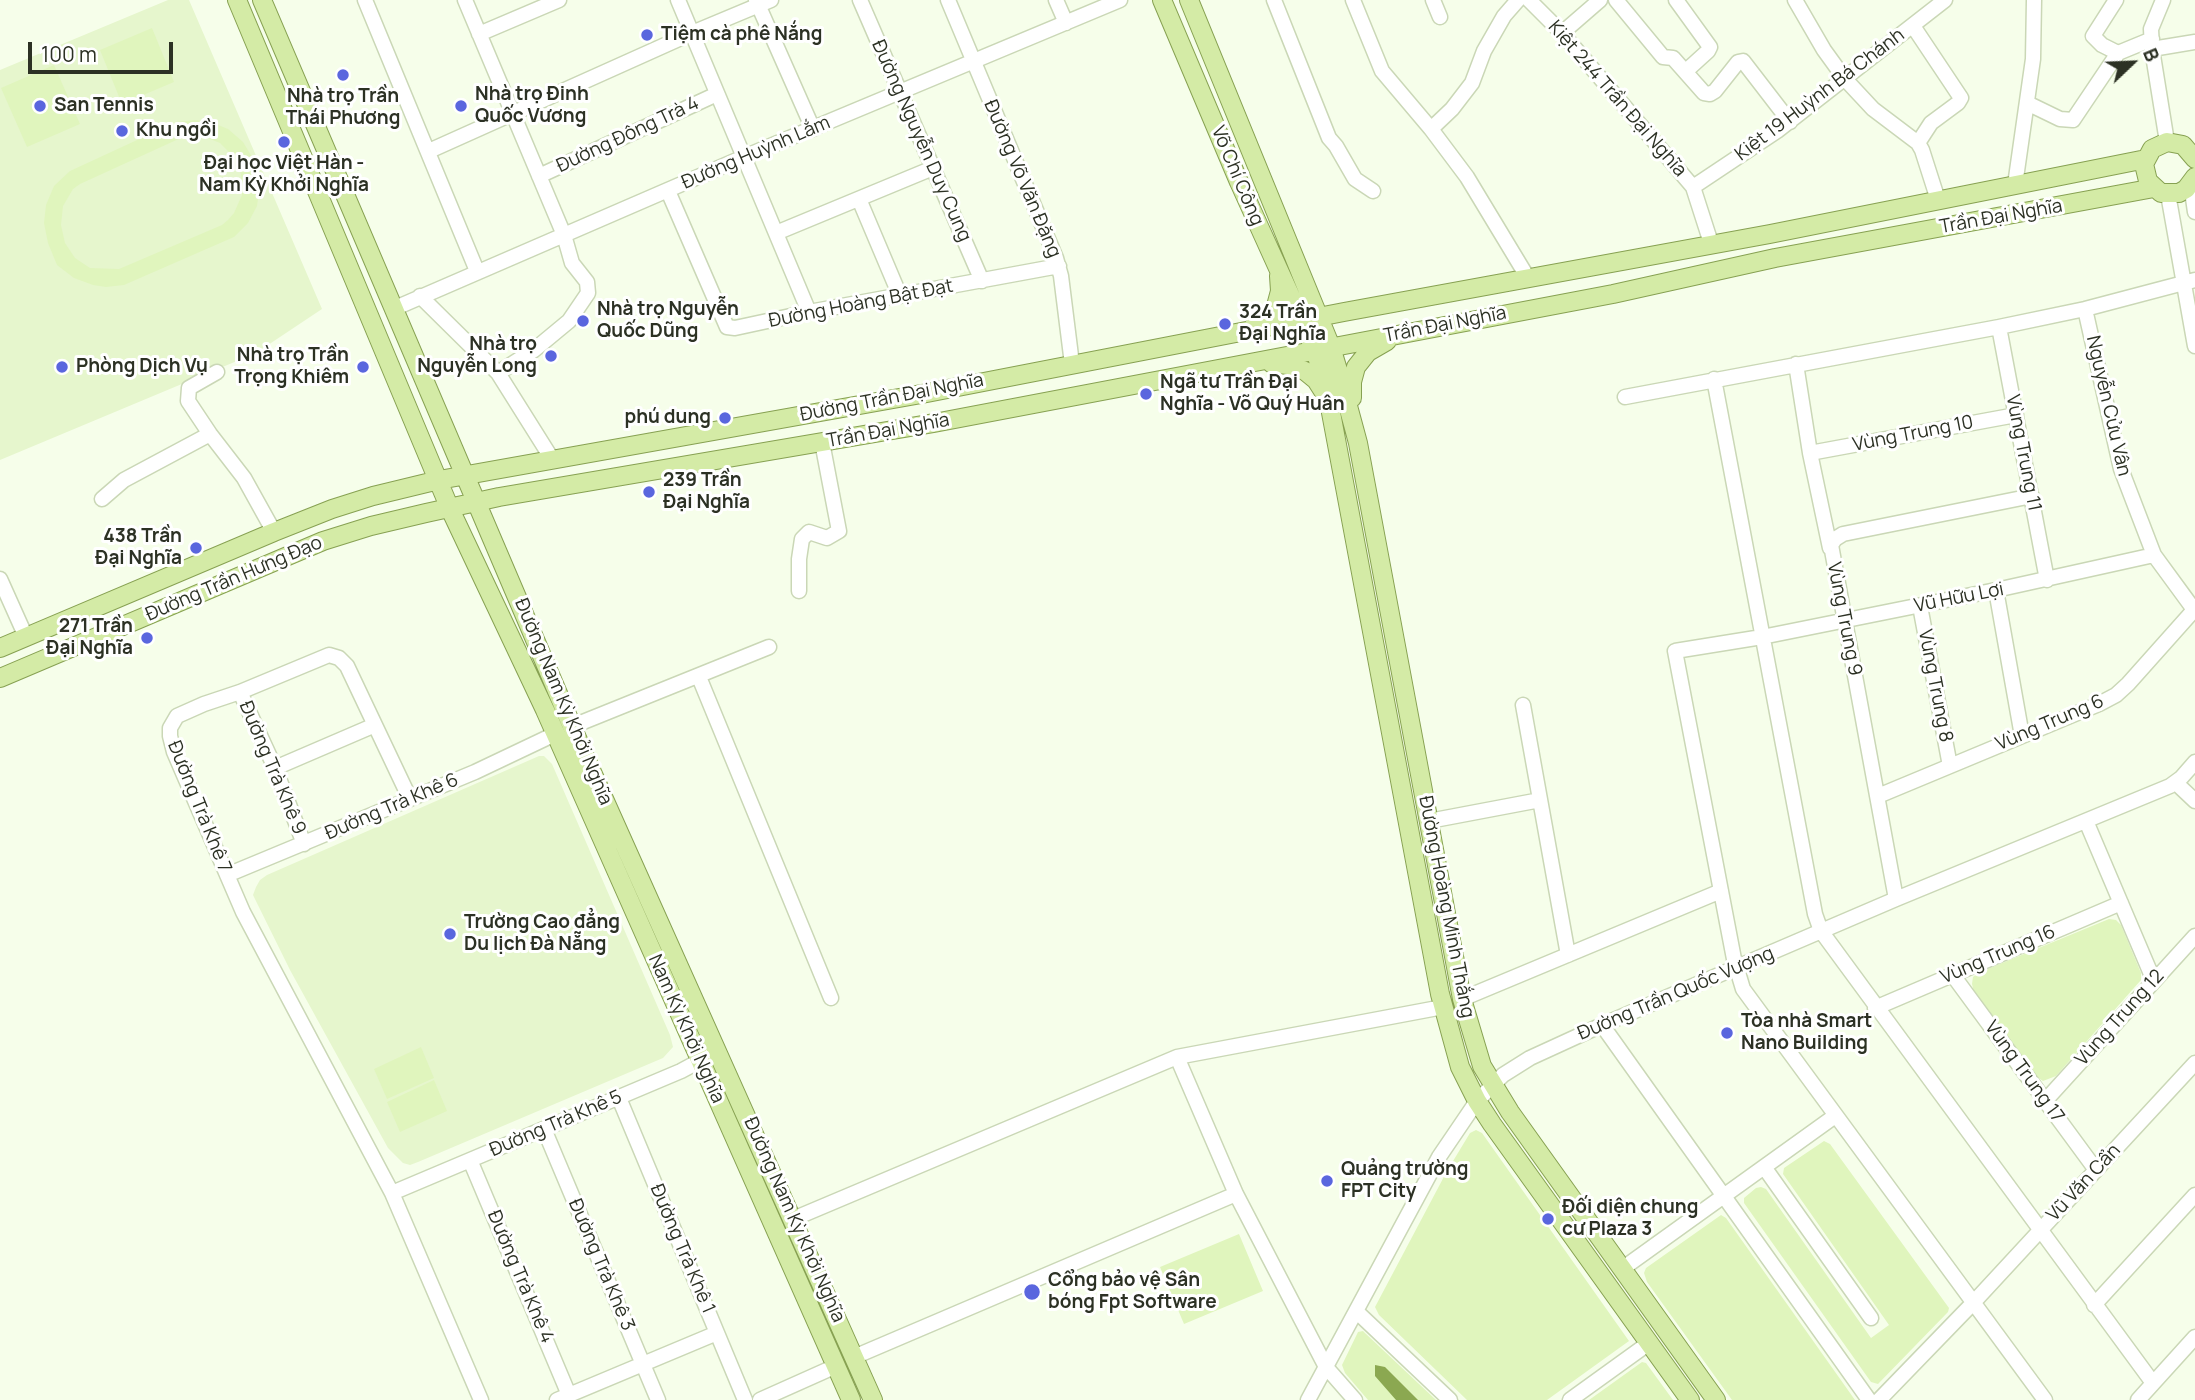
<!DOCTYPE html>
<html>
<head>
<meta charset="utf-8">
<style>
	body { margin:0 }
	#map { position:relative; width:2195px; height:1400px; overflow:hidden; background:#f6feea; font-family:Manrope,sans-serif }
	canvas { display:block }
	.north { position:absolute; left:2097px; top:28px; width:70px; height:70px; -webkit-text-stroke:5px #fff; paint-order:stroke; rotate:67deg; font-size:19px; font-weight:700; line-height:28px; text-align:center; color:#2c3124 }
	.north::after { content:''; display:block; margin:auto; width:24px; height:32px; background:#2c3124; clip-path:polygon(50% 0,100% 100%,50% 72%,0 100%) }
	.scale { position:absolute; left:28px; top:42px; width:145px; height:32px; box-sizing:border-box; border:4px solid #2c3124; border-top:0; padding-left:9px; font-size:21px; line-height:24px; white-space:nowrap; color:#2c3124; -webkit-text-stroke:5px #fff; paint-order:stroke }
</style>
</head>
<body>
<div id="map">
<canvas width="2195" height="1400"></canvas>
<div class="north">B</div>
<div class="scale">100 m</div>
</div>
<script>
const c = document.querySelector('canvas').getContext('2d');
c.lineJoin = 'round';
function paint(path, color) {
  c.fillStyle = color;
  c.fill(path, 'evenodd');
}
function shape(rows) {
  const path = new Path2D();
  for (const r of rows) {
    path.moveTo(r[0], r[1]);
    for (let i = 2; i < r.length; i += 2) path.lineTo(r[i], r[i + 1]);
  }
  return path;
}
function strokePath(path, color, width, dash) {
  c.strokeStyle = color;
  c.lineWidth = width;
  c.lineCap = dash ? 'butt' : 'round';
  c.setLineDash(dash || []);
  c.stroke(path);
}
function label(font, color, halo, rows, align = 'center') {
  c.font = font + ' Manrope,sans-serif';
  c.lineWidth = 6;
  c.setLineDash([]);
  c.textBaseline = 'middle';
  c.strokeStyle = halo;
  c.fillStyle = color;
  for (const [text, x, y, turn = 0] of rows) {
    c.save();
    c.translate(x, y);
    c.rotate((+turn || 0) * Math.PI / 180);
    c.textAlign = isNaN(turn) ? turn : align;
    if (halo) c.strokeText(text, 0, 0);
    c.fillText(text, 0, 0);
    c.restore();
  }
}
const built = shape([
	[168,0,189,0,322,309,256,353,0,460,0,70],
	[539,756,544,756,552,764,670,1035,673,1047,663,1058,418,1162,410,1165,403,1163,388,1148,290,970,253,895,256,887,260,880,267,875]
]);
const green = shape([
	[152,28,174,82,122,104,100,50],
	[54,65,80,124,27,147,1,88],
	[195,120,211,122,228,129,243,142,255,162,260,185,257,206,248,223,234,237,124,285,106,287,93,285,74,278,57,265,48,243,44,223,46,205,54,186,70,171,176,122],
	[194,136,205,137,220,143,234,157,238,166,241,174,242,195,234,213,228,220,222,225,119,269,90,268,75,258,65,243,61,225,63,206,73,189,80,184,183,137],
	[2109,919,2116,920,2121,925,2141,973,2141,980,2056,1076,2043,1081,2037,1077,1974,992,1972,984,1973,977,1978,973],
	[421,1047,434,1078,387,1099,374,1069],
	[434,1080,447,1111,400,1132,387,1102],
	[1476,1130,1482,1133,1629,1341,1547,1400,1467,1400,1379,1315,1375,1307,1447,1171,1470,1133],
	[1824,1141,1830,1144,1949,1308,1948,1312,1878,1384,1871,1382,1744,1203,1744,1198,1756,1188,1761,1187,1766,1189,1871,1338,1889,1325,1783,1174,1784,1168],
	[1721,1215,1726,1218,1855,1400,1732,1400,1647,1282,1644,1273,1646,1268],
	[1239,1234,1263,1291,1184,1324,1160,1267],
	[1363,1331,1365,1333,1436,1400,1368,1400,1345,1373,1342,1365,1358,1332],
	[1642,1362,1646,1363,1673,1400,1589,1400]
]);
const water = shape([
	[1375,1365,1385,1367,1418,1400,1396,1400,1375,1376]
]);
const minor = shape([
	[365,0,477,271],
	[465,0,564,235,572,263,587,282,588,293,569,321,534,350,498,373],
	[678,0,809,312],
	[756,0,813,129],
	[860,0,982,281],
	[948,0,1056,258,1061,276,1072,364],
	[1056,0,1066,23],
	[1274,0,1329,138,1336,146,1355,179,1373,191],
	[1353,0,1382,71,1431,129,1467,177,1528,278],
	[1433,0,1440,17],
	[1529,0,1562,33,1693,187,1711,243],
	[1616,0,1663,57,1673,58,1704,93,1710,94,1715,91,1738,62,1743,61,1790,122],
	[1676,0,1710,47,1708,51,1686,71],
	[1795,0,1824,50,1845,79,1873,109,1918,143,1922,150,1938,200],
	[2116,0,2093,36,2102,45,2118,53],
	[2163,0,2151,29,2152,49,2167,142],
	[1913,26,1961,98,1958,103,1931,123,1918,143],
	[1562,33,1600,0],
	[479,34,559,0],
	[2152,49,2195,42],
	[2027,103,2060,119,2073,120,2118,53,2152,39],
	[1431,129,1452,109,1472,83,1484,51,1504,16,1518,0],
	[429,151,692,33,771,0],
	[539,176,717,94],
	[2191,184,2195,212],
	[2015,185,2033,59,2034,0],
	[1693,187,1777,131,1945,0],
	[668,191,727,327,735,328,809,312,1059,266],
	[2168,194,2195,346],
	[859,199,900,296],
	[776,233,933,168],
	[420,296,498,373,552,459],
	[393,309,744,157,1120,0],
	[2085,309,2121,469,2154,555,2195,611],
	[1999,327,2047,580],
	[1796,364,1810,453,1830,548],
	[217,372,189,388,188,401,210,434,244,478,274,532],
	[1714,379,1815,914,1821,931,2153,1383],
	[1625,397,1999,327,2085,309,2195,280],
	[1810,453,2016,415],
	[102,499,124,480,210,434],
	[0,579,26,637],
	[1996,590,2022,736],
	[799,591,799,559,802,539,809,532,827,538,839,531,822,442],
	[1920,606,1950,766],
	[699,677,831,998],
	[240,692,275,768,304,844],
	[1523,705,1568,955],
	[573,726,769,647],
	[275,768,375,725],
	[2176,783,2195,801],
	[1878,796,2099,704,2116,695,2128,684,2194,610],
	[410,799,347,666,339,658,329,655,240,692,204,704,177,716,170,728,170,736,174,752,243,912,392,1193,481,1400],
	[1429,821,1540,800],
	[2086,821,2154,981],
	[227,875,475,772,555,734],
	[1896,899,1831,545,1835,539,1843,534,2032,496],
	[1952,974,2096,1170],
	[1462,999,1721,891],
	[1875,1008,2121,903],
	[1602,1025,1869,1400],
	[1177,1057,1236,1194,1326,1367,1355,1400],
	[619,1098,745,1400],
	[2045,1101,2195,936],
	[544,1129,658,1400],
	[470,1160,569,1395],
	[1764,1167,1871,1318],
	[392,1193,681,1071,718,1051],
	[793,1219,1177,1057,1443,1007],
	[1622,1269,1835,1116],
	[2094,1305,2195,1195],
	[1356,1311,1450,1400],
	[854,1357,1236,1194],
	[557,1400,717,1333],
	[760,1400,836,1366],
	[1308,1400,1439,1157,1477,1101,1503,1075,1530,1058,1602,1025,1896,899,2170,786,2181,778,2195,762],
	[1570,1400,1649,1343],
	[1879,1400,1973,1303,2195,1063],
	[2045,1400,1743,989,1734,959,1675,651,1762,637,1996,590,2154,555],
	[2138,1400,2195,1337]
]);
const major = shape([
	[237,0,450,509,545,710,851,1400],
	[262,0,583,752,873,1400],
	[1162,0,1239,182,1315,350,1326,386,1440,994,1460,1067,1477,1101,1492,1124,1690,1400],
	[1189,0,1331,347,1341,380,1358,443,1462,999,1482,1066,1510,1112,1716,1400],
	[2195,159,2183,145,2167,142,2152,149,2144,164,2148,181,2161,193,2179,193,2186,189,2195,177],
	[1253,327,1269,316,1276,306,1280,291,1279,276],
	[1271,363,1288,365,1305,371,1316,380,1323,391],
	[1352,398,1352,382,1356,367,1368,352,1387,341],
	[0,648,274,532,332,509,373,496,439,480,927,393,1344,312,1770,234,2146,159],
	[0,678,323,541,371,526,426,513,499,497,934,423,1613,294,1775,258,2154,188]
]);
const markers = [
	[647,35,7,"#5a66de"],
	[343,75,7,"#5a66de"],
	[40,106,7,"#5a66de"],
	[461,106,7,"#5a66de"],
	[122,131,7,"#5a66de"],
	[284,142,7,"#5a66de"],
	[583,321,7,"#5a66de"],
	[1225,324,7,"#5a66de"],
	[551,356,7,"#5a66de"],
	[62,367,7,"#5a66de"],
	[363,367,7,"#5a66de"],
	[1146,394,7,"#5a66de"],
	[725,418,7,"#5a66de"],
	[649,492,7,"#5a66de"],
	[196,548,7,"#5a66de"],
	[147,638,7,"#5a66de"],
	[450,934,7,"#5a66de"],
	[1727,1033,7,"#5a66de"],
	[1327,1181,7,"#5a66de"],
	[1548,1219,7,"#5a66de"],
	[1032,1292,9,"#5a66de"]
];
const poiNames = [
	["Tiệm cà phê Nắng",661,35],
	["Nhà trọ Đinh",475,95],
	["Quốc Vương",475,117],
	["Nhà trọ Trần",343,97,"center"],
	["Thái Phương",343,119,"center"],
	["San Tennis",54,106],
	["Khu ngồi",136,131],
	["Đại học Việt Hàn -",284,164,"center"],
	["Nam Kỳ Khởi Nghĩa",284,186,"center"],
	["Nhà trọ Nguyễn",597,310],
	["Quốc Dũng",597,332],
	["324 Trần",1239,313],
	["Đại Nghĩa",1239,335],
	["Nhà trọ",537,345,"right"],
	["Nguyễn Long",537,367,"right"],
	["Nhà trọ Trần",349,356,"right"],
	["Trọng Khiêm",349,378,"right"],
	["Phòng Dịch Vụ",76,367],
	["Ngã tư Trần Đại",1160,383],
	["Nghĩa - Võ Quý Huân",1160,405],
	["phú dung",711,418,"right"],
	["239 Trần",663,481],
	["Đại Nghĩa",663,503],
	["438 Trần",182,537,"right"],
	["Đại Nghĩa",182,559,"right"],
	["271 Trần",133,627,"right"],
	["Đại Nghĩa",133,649,"right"],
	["Trường Cao đẳng",464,923],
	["Du lịch Đà Nẵng",464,945],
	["Tòa nhà Smart",1741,1022],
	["Nano Building",1741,1044],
	["Quảng trường",1341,1170],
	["FPT City",1341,1192],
	["Đối diện chung",1562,1208],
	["cư Plaza 3",1562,1230],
	["Cổng bảo vệ Sân",1048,1281],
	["bóng Fpt Software",1048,1303]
];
const streetNames = [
	["Kiệt 19 Huỳnh Bá Chánh",1820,95,-37],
	["Kiệt 244 Trần Đại Nghĩa",1617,99,49],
	["Đường Đông Trà 4",628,135,-25],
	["Đường Nguyễn Duy Cung",921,141,66],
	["Đường Huỳnh Lắm",756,153,-23],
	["Võ Chí Công",1237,176,67],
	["Đường Võ Văn Đặng",1022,179,67],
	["Trần Đại Nghĩa",2001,217,-10],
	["Đường Hoàng Bật Đạt",861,304,-11],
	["Trần Đại Nghĩa",1445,325,-11],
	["Đường Trần Đại Nghĩa",892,398,-11],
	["Nguyễn Cửu Vân",2108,406,77],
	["Trần Đại Nghĩa",888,431,-10],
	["Vùng Trung 10",1913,434,-11],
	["Vùng Trung 11",2023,453,79],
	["Đường Trần Hưng Đạo",234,579,-23],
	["Vũ Hữu Lợi",1959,598,-11],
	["Vùng Trung 9",1844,619,79],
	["Vùng Trung 8",1935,686,79],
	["Đường Nam Kỳ Khởi Nghĩa",563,702,67],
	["Vùng Trung 6",2050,723,-23],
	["Đường Trà Khê 9",272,768,67],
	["Đường Trà Khê 7",199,807,68],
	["Đường Trà Khê 6",392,807,-23],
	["Đường Hoàng Minh Thắng",1446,907,79],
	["Vùng Trung 16",1998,955,-23],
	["Đường Trần Quốc Vượng",1676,994,-23],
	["Vùng Trung 12",2120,1018,-48],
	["Nam Kỳ Khởi Nghĩa",686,1029,66],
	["Vùng Trung 17",2024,1072,54],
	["Đường Trà Khê 5",556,1124,-23],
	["Vũ Văn Cẩn",2084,1183,-47],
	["Đường Nam Kỳ Khởi Nghĩa",794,1220,66],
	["Đường Trà Khê 1",682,1249,67],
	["Đường Trà Khê 3",601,1265,67],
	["Đường Trà Khê 4",520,1277,67]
];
paint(built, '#e6f6cd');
paint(green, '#e0f5bd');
paint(water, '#8ba851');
strokePath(minor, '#cad7b6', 17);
strokePath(major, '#87a152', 20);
strokePath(minor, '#fff', 14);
strokePath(major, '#d4eba6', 18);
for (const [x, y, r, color] of markers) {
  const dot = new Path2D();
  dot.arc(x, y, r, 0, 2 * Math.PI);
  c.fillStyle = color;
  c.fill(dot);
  strokePath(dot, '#fff', 2.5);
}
label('bold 19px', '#2c3124', '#fff', poiNames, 'left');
label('19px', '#2c3124', '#fff', streetNames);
</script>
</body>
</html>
